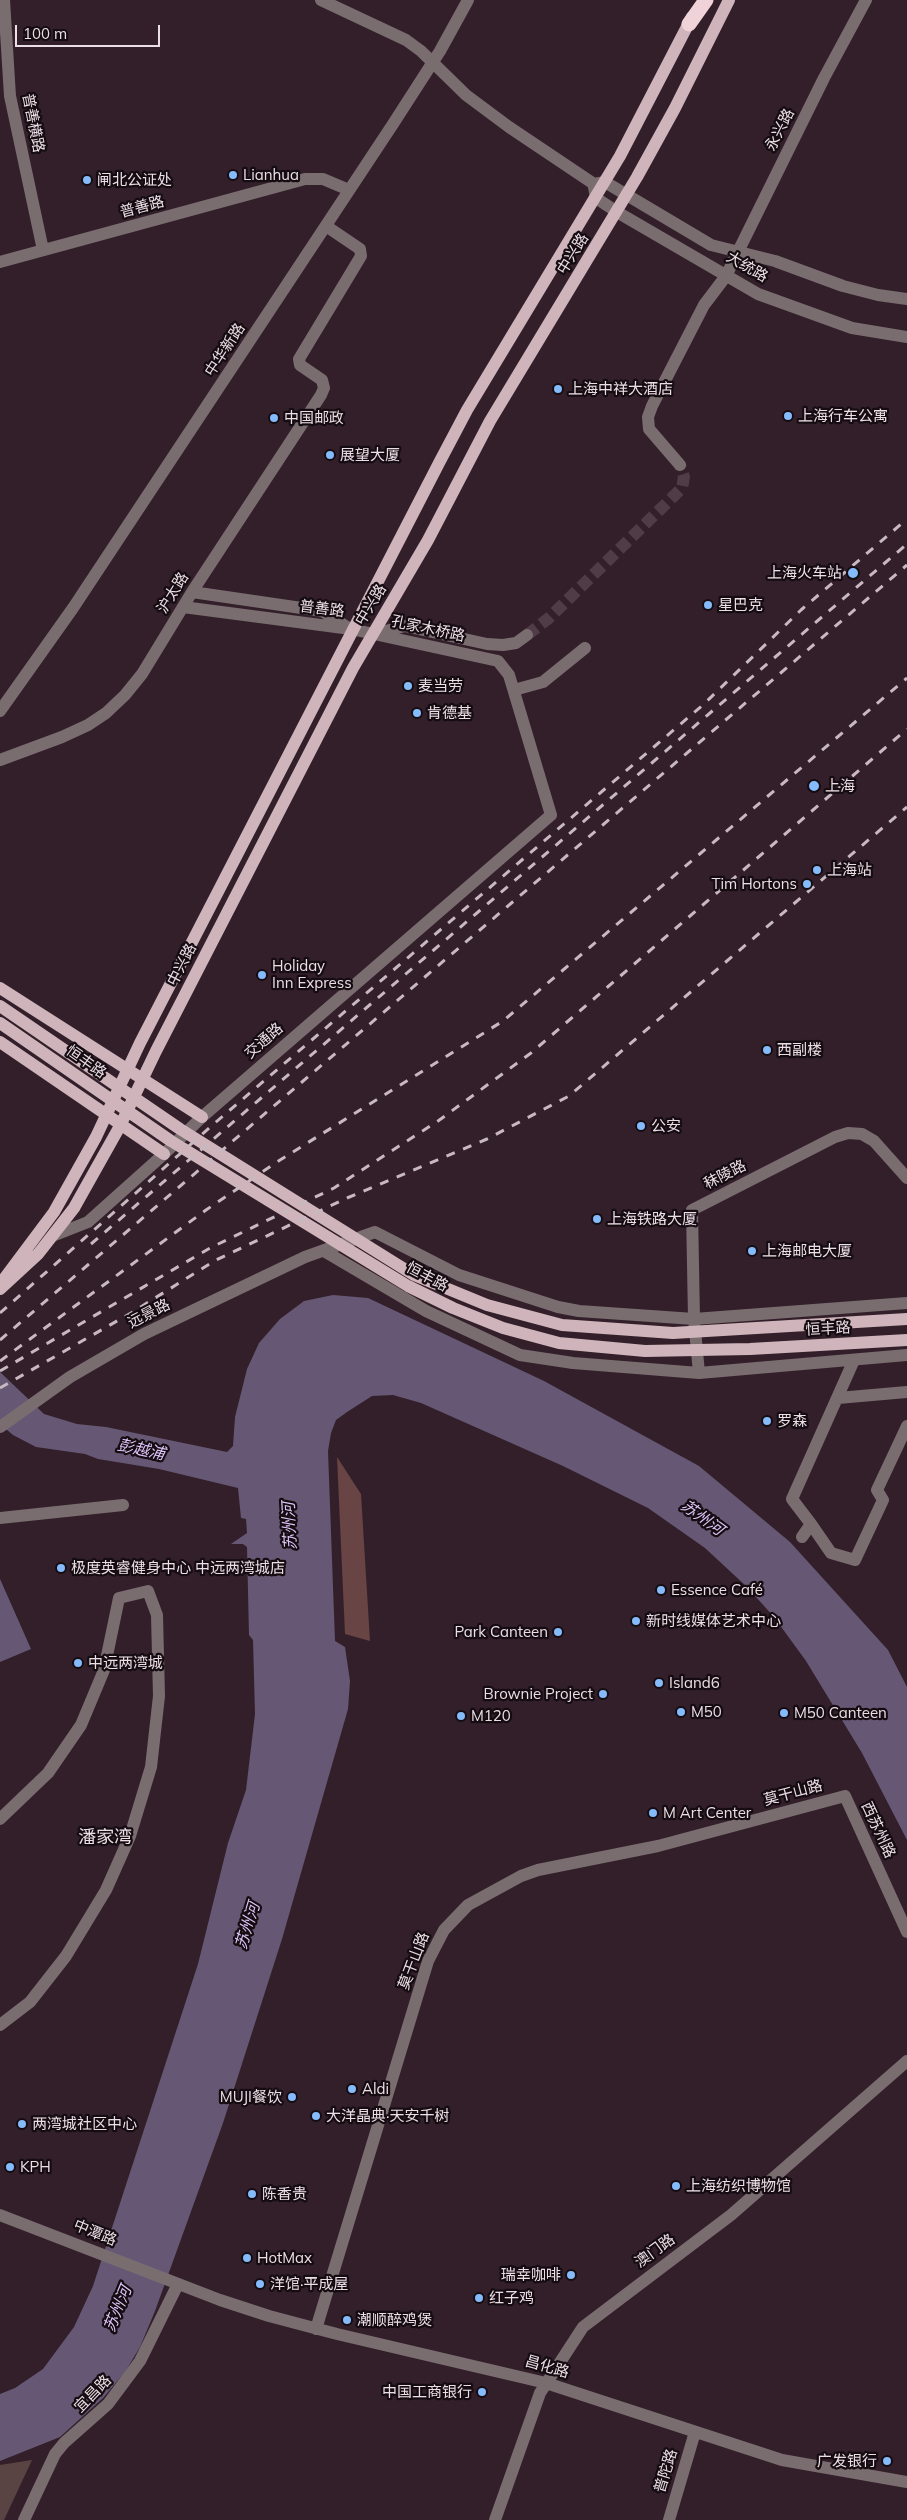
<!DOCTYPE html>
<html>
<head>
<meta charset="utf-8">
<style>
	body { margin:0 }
	#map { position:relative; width:907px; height:2520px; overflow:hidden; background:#331f2a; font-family:Mulish,sans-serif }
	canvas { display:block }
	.scale { position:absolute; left:15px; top:25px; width:145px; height:22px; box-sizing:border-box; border:2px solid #ecdee5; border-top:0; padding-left:6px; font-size:15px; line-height:18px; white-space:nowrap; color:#ecdee5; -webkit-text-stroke:4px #150c11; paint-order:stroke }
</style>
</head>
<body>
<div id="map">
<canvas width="907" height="2520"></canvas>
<div class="scale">100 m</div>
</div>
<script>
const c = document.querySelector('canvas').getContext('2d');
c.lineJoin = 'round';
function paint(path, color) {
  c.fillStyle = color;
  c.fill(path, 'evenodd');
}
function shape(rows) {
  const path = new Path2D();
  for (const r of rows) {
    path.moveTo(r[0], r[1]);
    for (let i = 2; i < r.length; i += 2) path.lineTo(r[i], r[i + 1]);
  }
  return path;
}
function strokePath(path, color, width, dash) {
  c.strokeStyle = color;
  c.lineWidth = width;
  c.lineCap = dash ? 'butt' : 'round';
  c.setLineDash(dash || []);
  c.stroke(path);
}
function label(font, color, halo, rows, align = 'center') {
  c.font = font + ' Mulish,"Noto Sans SC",sans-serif';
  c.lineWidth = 4.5;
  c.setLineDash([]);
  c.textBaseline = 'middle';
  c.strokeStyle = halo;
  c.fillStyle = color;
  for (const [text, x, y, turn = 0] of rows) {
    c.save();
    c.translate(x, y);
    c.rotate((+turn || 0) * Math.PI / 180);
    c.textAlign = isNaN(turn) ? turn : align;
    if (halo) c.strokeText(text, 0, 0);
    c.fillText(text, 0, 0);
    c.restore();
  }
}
const green = shape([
	[32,2460,4,2520,0,2520,0,2465]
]);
const forest = shape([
	[337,1457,361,1494,370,1641,345,1634]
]);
const water = shape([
	[333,1295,368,1298,544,1381,699,1466,790,1542,888,1650,907,1687,907,1840,862,1753,806,1661,774,1617,747,1587,705,1548,648,1508,563,1466,421,1403,393,1395,372,1396,347,1412,336,1420,331,1433,328,1451,335,1641,345,1647,350,1681,348,1709,282,1939,223,2123,155,2311,140,2347,125,2372,103,2398,60,2437,0,2461,0,2394,15,2388,43,2369,74,2327,93,2286,198,1964,228,1843,246,1790,255,1714,253,1640,249,1635,247,1547,243,1544,231,1544,247,1533,246,1519,241,1518,238,1488,159,1469,98,1459,85,1454,36,1447,13,1435,0,1424,0,1372,44,1414,77,1424,106,1427,227,1452,233,1446,235,1417,247,1369,259,1343,280,1319,304,1301],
	[0,1579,31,1649,0,1662]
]);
const minorTunnel = shape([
	[527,635,549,618,682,488,684,477,680,465]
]);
const minor = shape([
	[4,0,10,96,43,250],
	[321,0,406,40,421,51,466,95,509,127,594,184,605,182,711,245,775,261,843,286,878,295,907,299],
	[594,187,596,198,617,212,758,294,852,328,907,337],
	[0,262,305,179,323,179,349,190],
	[680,465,649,429,648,417,652,406,704,305,726,276,824,78,866,0],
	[192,592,322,611,347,627],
	[378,633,405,626,487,644,503,645,516,643,527,635],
	[514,690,543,682,585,648],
	[0,711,73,608,393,124,440,51,468,0],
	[0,760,62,737,88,725,106,713,125,695,142,674,192,592,321,395,324,388,322,380,300,365,299,359,361,256,360,249,326,226],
	[55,1235,88,1222,164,1154,202,1117,551,815,509,675,498,661,351,629,183,607],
	[324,1251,426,1311,520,1355,573,1363,699,1373,907,1355],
	[699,1373,694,1319,692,1210,835,1137,848,1133,862,1134,874,1141,907,1178],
	[838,1398,907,1392],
	[0,1427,70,1377,144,1334,305,1257,375,1232,459,1275,558,1307,579,1311,694,1319,907,1303],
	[0,1518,123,1505],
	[811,1524,792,1499,854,1360],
	[802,1537,811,1524,831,1553,855,1560,883,1500,877,1490,907,1426],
	[0,1819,48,1773,81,1725,104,1670,119,1598,148,1591,157,1615,159,1696,151,1767,130,1836,106,1890,66,1956,30,2002,0,2025],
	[0,2215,220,2300,269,2316,337,2334,546,2383,782,2460,907,2482],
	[316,2329,428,1961,444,1930,468,1905,521,1876,538,1870,658,1846,845,1796,907,1932],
	[24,2520,55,2454,64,2443,108,2404,140,2361,178,2284],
	[495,2520,540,2393,583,2327,731,2215,907,2061],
	[669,2520,695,2432]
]);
const major = shape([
	[0,988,202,1117],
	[0,1006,180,1129,414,1275,487,1305,562,1325,673,1333,907,1319],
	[0,1023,171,1141,408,1286,453,1308,503,1328,559,1343,645,1351,750,1349,907,1340],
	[0,1042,164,1154],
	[4,1279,54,1212,96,1137,140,1043,439,463,467,410,620,156,692,17],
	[0,1289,38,1254,74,1208,120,1126,156,1051,353,668,428,540,490,421,637,177,675,108,729,0]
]);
const highway = shape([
	[689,24,706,0]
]);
const rail = shape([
	[91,1244,907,544],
	[0,1313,216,1122,704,704,801,610,907,519],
	[0,1340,907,565],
	[0,1361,206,1210,280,1160,503,1021,907,678],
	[0,1371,210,1248,334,1188,438,1121,531,1053,907,729],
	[0,1388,131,1313,216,1260,347,1198,487,1139,569,1096,907,807]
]);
const markers = [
	[233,175,5,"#85bbfb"],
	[87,180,5,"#85bbfb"],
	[558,389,5,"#85bbfb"],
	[788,416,5,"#85bbfb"],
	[274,418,5,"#85bbfb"],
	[330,455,5,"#85bbfb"],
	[853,573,6,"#85bbfb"],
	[708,605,5,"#85bbfb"],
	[408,686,5,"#85bbfb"],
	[417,713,5,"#85bbfb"],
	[814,786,6,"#85bbfb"],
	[817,870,5,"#85bbfb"],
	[807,884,5,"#85bbfb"],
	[262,975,5,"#85bbfb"],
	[767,1050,5,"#85bbfb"],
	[641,1126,5,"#85bbfb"],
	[597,1219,5,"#85bbfb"],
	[752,1251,5,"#85bbfb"],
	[767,1421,5,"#85bbfb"],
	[61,1568,5,"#85bbfb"],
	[661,1590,5,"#85bbfb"],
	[636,1621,5,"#85bbfb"],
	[558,1632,5,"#85bbfb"],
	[78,1663,5,"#85bbfb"],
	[659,1683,5,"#85bbfb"],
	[603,1694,5,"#85bbfb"],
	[681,1712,5,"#85bbfb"],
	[784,1713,5,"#85bbfb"],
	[461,1716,5,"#85bbfb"],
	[653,1813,5,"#85bbfb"],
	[352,2089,5,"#85bbfb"],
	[292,2097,5,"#85bbfb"],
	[316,2116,5,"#85bbfb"],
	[22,2124,5,"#85bbfb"],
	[10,2167,5,"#85bbfb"],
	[676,2186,5,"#85bbfb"],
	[252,2194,5,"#85bbfb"],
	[247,2258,5,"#85bbfb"],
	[571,2275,5,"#85bbfb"],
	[260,2284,5,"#85bbfb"],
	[479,2298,5,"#85bbfb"],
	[347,2320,5,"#85bbfb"],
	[482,2392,5,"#85bbfb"],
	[887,2461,5,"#85bbfb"]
];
const streetNames = [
	["普善横路",33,123,79],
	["永兴路",780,130,-63],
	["普善路",142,207,-15],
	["中兴路",573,254,-58],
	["大统路",747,267,30],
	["中华新路",225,350,-57],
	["沪太路",173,593,-58],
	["中兴路",371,605,-59],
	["普善路",322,609,7],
	["孔家木桥路",428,629,12],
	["中兴路",182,965,-63],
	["交通路",264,1041,-41],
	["恒丰路",86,1062,35],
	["秣陵路",725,1175,-27],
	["恒丰路",427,1277,28],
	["远景路",149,1314,-27],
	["恒丰路",828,1329,-3],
	["莫干山路",793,1793,-15],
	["西苏州路",878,1830,65],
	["莫干山路",414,1961,-69],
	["中潭路",95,2233,22],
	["澳门路",655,2251,-36],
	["昌化路",547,2367,16],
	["宜昌路",93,2394,-46],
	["普陀路",666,2471,-73]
];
const poiNames = [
	["Lianhua",243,175],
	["闸北公证处",97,180],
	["上海中祥大酒店",568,389],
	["上海行车公寓",798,416],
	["中国邮政",284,418],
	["展望大厦",340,455],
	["上海火车站",842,573,"right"],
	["星巴克",718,605],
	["麦当劳",418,686],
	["肯德基",427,713],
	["上海",825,786],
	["上海站",827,870],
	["Tim Hortons",797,884,"right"],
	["Holiday",272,966],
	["Inn Express",272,983],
	["西副楼",777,1050],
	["公安",651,1126],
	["上海铁路大厦",607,1219],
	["上海邮电大厦",762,1251],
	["罗森",777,1421],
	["极度英睿健身中心 中远两湾城店",71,1568],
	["Essence Café",671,1590],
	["新时线媒体艺术中心",646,1621],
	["Park Canteen",548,1632,"right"],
	["中远两湾城",88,1663],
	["Island6",669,1683],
	["Brownie Project",593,1694,"right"],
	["M50",691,1712],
	["M50 Canteen",794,1713],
	["M120",471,1716],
	["M Art Center",663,1813],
	["Aldi",362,2089],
	["MUJI餐饮",282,2097,"right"],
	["大洋晶典·天安千树",326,2116],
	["两湾城社区中心",32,2124],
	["KPH",20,2167],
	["上海纺织博物馆",686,2186],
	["陈香贵",262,2194],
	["HotMax",257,2258],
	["瑞幸咖啡",561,2275,"right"],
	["洋馆·平成屋",270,2284],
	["红子鸡",489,2298],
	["潮顺醉鸡煲",357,2320],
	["中国工商银行",472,2392,"right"],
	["广发银行",877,2461,"right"]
];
const waterNames = [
	["彭越浦",141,1450,12],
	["苏州河",702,1518,36],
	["苏州河",290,1526,-93],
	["苏州河",248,1926,-73],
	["苏州河",118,2309,-68]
];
const quarterNames = [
	["潘家湾",105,1838]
];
paint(green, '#5a4443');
paint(forest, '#684544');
paint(water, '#665874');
strokePath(minorTunnel, '#4f3c46', 12, [12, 6]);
strokePath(minor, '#7a6d70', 12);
strokePath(major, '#cfb5bb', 12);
strokePath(highway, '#f0d2d9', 15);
strokePath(rail, '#c8b8c0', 3, [9, 9]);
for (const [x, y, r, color] of markers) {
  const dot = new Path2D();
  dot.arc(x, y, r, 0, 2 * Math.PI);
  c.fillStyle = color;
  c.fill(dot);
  strokePath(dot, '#150c11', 2);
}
label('15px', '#ecdee5', '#150c11', streetNames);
label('15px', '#ecdee5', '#150c11', poiNames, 'left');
label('italic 16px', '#dfc4f9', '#150c11', waterNames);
label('18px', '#ecdee5', '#150c11', quarterNames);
</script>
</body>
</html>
